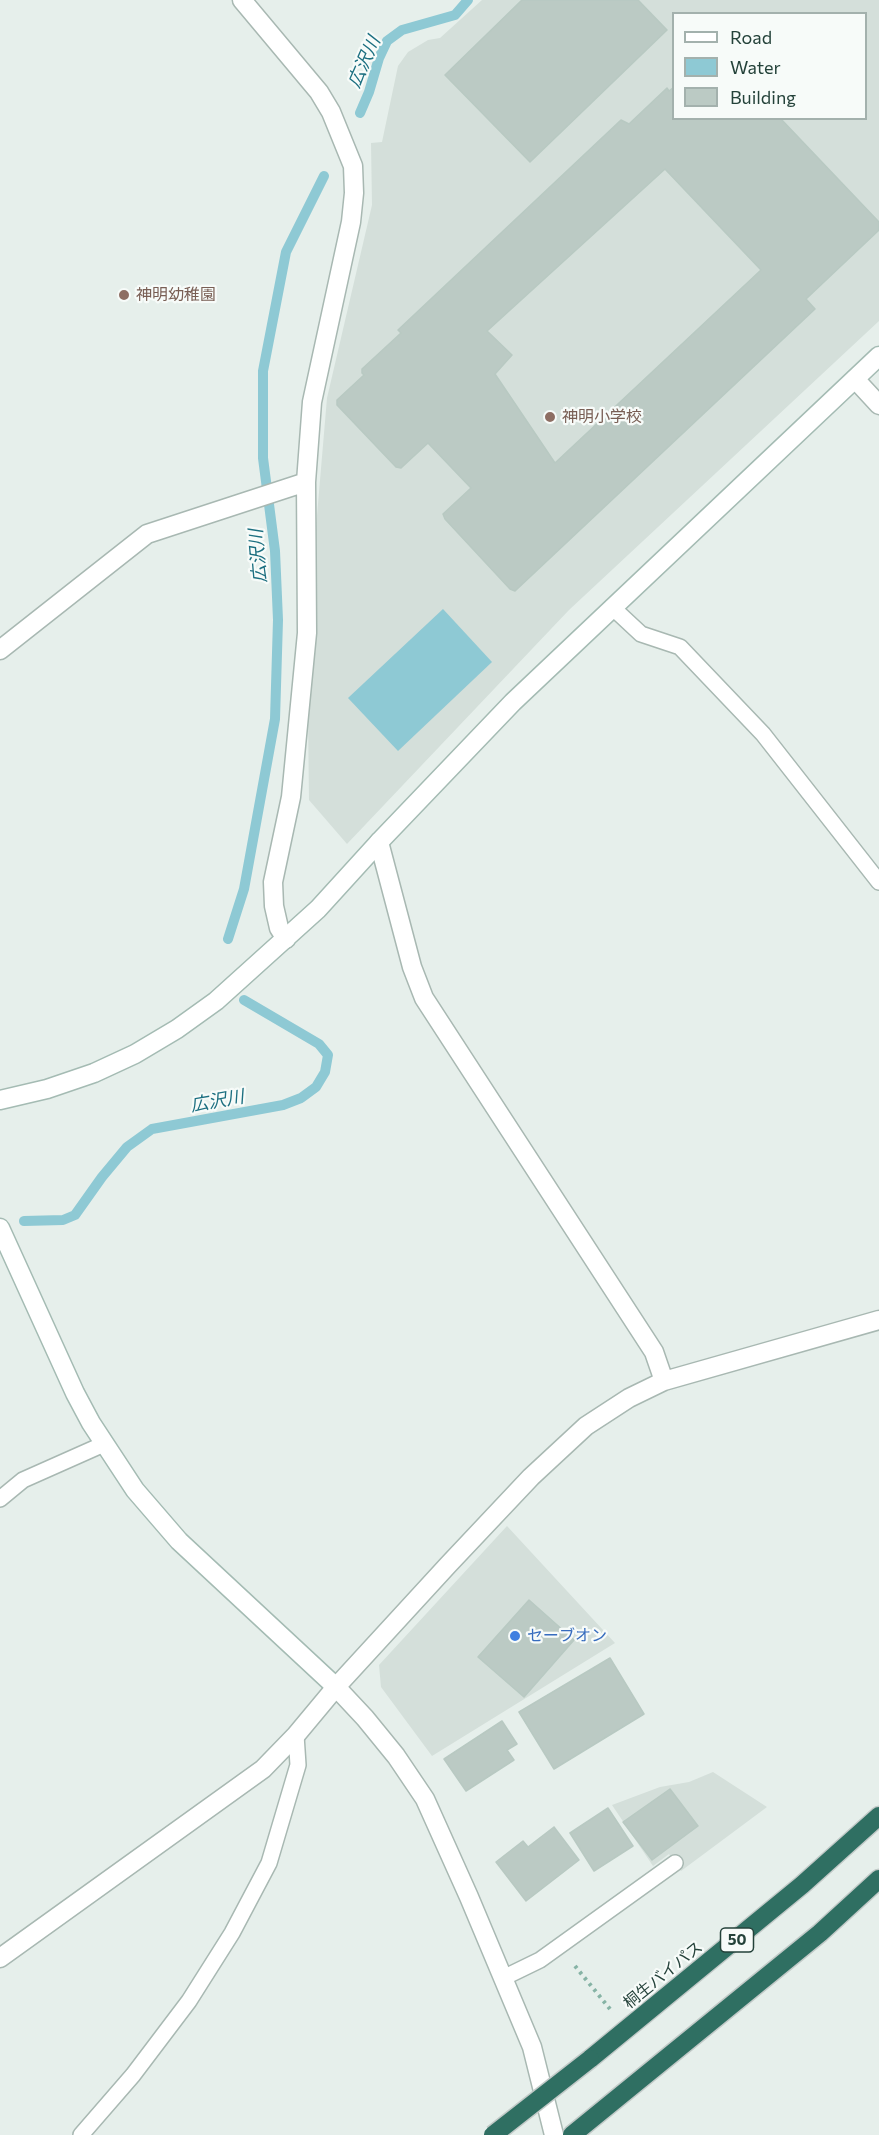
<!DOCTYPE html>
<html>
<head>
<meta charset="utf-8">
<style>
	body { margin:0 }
	#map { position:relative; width:879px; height:2135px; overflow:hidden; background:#e6efeb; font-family:Commissioner,sans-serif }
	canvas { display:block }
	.legend { position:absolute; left:672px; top:12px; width:195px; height:108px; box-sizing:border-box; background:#f7fbf9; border:2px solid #a3b1ad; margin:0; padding:8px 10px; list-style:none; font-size:18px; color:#24423a }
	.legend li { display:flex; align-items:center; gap:12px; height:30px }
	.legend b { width:30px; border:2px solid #a3b1ad }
</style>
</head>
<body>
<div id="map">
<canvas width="879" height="2135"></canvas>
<ul class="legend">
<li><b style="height:8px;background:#fff"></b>Road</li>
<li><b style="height:16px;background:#8ec9d4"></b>Water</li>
<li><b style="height:16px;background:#bbcac4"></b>Building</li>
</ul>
</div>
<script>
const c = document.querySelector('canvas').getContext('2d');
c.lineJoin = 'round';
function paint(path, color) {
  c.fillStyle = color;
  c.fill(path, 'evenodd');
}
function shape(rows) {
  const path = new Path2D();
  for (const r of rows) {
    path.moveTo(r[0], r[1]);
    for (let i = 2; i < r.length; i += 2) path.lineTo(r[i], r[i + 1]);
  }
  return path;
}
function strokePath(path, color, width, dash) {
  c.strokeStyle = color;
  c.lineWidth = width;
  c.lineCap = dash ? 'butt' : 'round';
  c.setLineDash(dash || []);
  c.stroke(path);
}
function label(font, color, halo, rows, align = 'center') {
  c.font = font + ' Commissioner,"Noto Sans JP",sans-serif';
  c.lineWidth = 4.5;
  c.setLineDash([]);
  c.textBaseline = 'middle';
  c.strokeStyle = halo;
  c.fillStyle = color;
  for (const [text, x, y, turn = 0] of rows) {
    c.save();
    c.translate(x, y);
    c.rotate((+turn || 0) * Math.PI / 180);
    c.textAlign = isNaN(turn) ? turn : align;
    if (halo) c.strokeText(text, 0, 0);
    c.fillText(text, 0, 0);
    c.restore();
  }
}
const built = shape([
	[482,0,879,0,879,321,569,610,347,844,309,800,307,633,327,398,372,205,371,143,382,142,398,66,408,52,428,40,440,38],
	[674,14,866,14,866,118,674,118],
	[507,1526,615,1643,432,1756,381,1687,379,1665],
	[713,1772,767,1807,681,1871,669,1854,653,1866,612,1805,660,1787,689,1782]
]);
const water = shape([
	[443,609,492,662,398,751,348,698]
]);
const stream = shape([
	[360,113,369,92,379,58,387,41,402,30,455,15,468,0],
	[228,939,244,889,275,719,278,620,275,551,263,458,263,371,286,252,324,176],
	[24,1221,63,1220,75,1215,102,1177,127,1147,152,1129,283,1105,301,1098,316,1087,325,1072,328,1055,319,1044,244,1000]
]);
const building = shape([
	[522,0,638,0,667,30,530,162,445,75,522,0],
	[674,87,674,118,780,118,879,222,879,230,806,299,815,309,515,591,510,589,445,519,443,514,471,488,428,443,401,468,396,467,337,405,337,400,364,375,362,373,362,369,401,333,398,330,621,120,629,124,667,88,669,91,674,87],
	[665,169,761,270,555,463,495,374,512,355,487,331,665,169],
	[529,1600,574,1640,524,1697,478,1657,529,1600],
	[610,1658,644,1714,554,1769,519,1712,610,1658],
	[502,1721,517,1744,507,1750,514,1760,466,1791,444,1759,502,1721],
	[670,1789,698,1826,652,1860,623,1822,670,1789],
	[608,1808,633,1846,594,1871,570,1833,608,1808],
	[554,1827,579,1860,526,1901,496,1862,523,1841,528,1847,554,1827]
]);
const path = shape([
	[575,1966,610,2009]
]);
const lane = shape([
	[612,607,641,634,680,647,763,734,879,882],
	[0,1499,23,1480,104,1444],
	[503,1978,540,1960,675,1863],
	[81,2135,133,2075,189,2001,232,1933,269,1863,298,1765,296,1735]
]);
const street = shape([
	[242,0,319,92,331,112,353,166,354,193,351,222,312,402,306,482,307,633,291,797,273,882,274,906,279,928,286,939],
	[855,379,879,405],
	[0,650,147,534,306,482],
	[379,842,412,967,424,998,654,1352,664,1381],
	[336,1687,365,1718,396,1756,425,1799,469,1897,532,2047,554,2135],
	[0,1958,263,1769,296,1735,336,1687,448,1565,531,1477,586,1426,629,1398,664,1381,879,1320]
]);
const secondary = shape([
	[0,1100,47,1089,94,1073,135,1054,177,1029,216,1001,318,909,379,842,513,702,879,356],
	[0,1228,75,1393,91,1423,135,1490,179,1541,336,1687]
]);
const highway = shape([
	[590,2059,802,1885,879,1816],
	[572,2135,820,1933,879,1879]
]);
const highwayBridge = shape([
	[493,2135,590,2059]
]);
const markers = [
	[124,295,6,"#8d6e63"],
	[550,417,6,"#8d6e63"],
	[515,1636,6,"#3f7fe0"]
];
const shields = [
	[737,1940,33]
];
const shieldNames = [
	["50",737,1940]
];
const educationNames = [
	["神明幼稚園",136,295],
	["神明小学校",562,417]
];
const shopNames = [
	["セーブオン",527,1636]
];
const streetNames = [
	["桐生バイパス",663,1975,-39]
];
const waterNames = [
	["広沢川",364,62,-66],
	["広沢川",258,556,-95],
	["広沢川",217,1101,-10]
];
paint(built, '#d4dfda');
paint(water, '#8ec9d4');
strokePath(stream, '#8ec9d4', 10);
paint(building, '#bbcac4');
strokePath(building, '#b8c9c2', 1.5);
strokePath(lane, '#a8b8b2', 18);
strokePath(street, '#a8b8b2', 21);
strokePath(secondary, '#a4bbb3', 21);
strokePath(highway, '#c2cac8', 21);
strokePath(path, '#86b3a5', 4, [3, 4.5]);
strokePath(lane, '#fff', 15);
strokePath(street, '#fff', 18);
strokePath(secondary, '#fff', 18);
strokePath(highway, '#2f6f62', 18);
strokePath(highwayBridge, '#c2cac8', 21, []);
strokePath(highwayBridge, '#2f6f62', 18);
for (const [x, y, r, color] of markers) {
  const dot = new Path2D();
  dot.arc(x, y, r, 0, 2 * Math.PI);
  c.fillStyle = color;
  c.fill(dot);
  strokePath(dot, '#f7fbf9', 2);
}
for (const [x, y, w] of shields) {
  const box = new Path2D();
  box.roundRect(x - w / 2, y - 12, w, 24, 4.5);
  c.fillStyle = '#f7fbf9';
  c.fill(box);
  strokePath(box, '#24423a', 1.5);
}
label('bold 15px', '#24423a', null, shieldNames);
label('16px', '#785e54', '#f7fbf9', educationNames, 'left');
label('16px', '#366cbe', '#f7fbf9', shopNames, 'left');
label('16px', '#24423a', '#f7fbf9', streetNames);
label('italic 18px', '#1c6f80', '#f7fbf9', waterNames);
</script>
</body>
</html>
